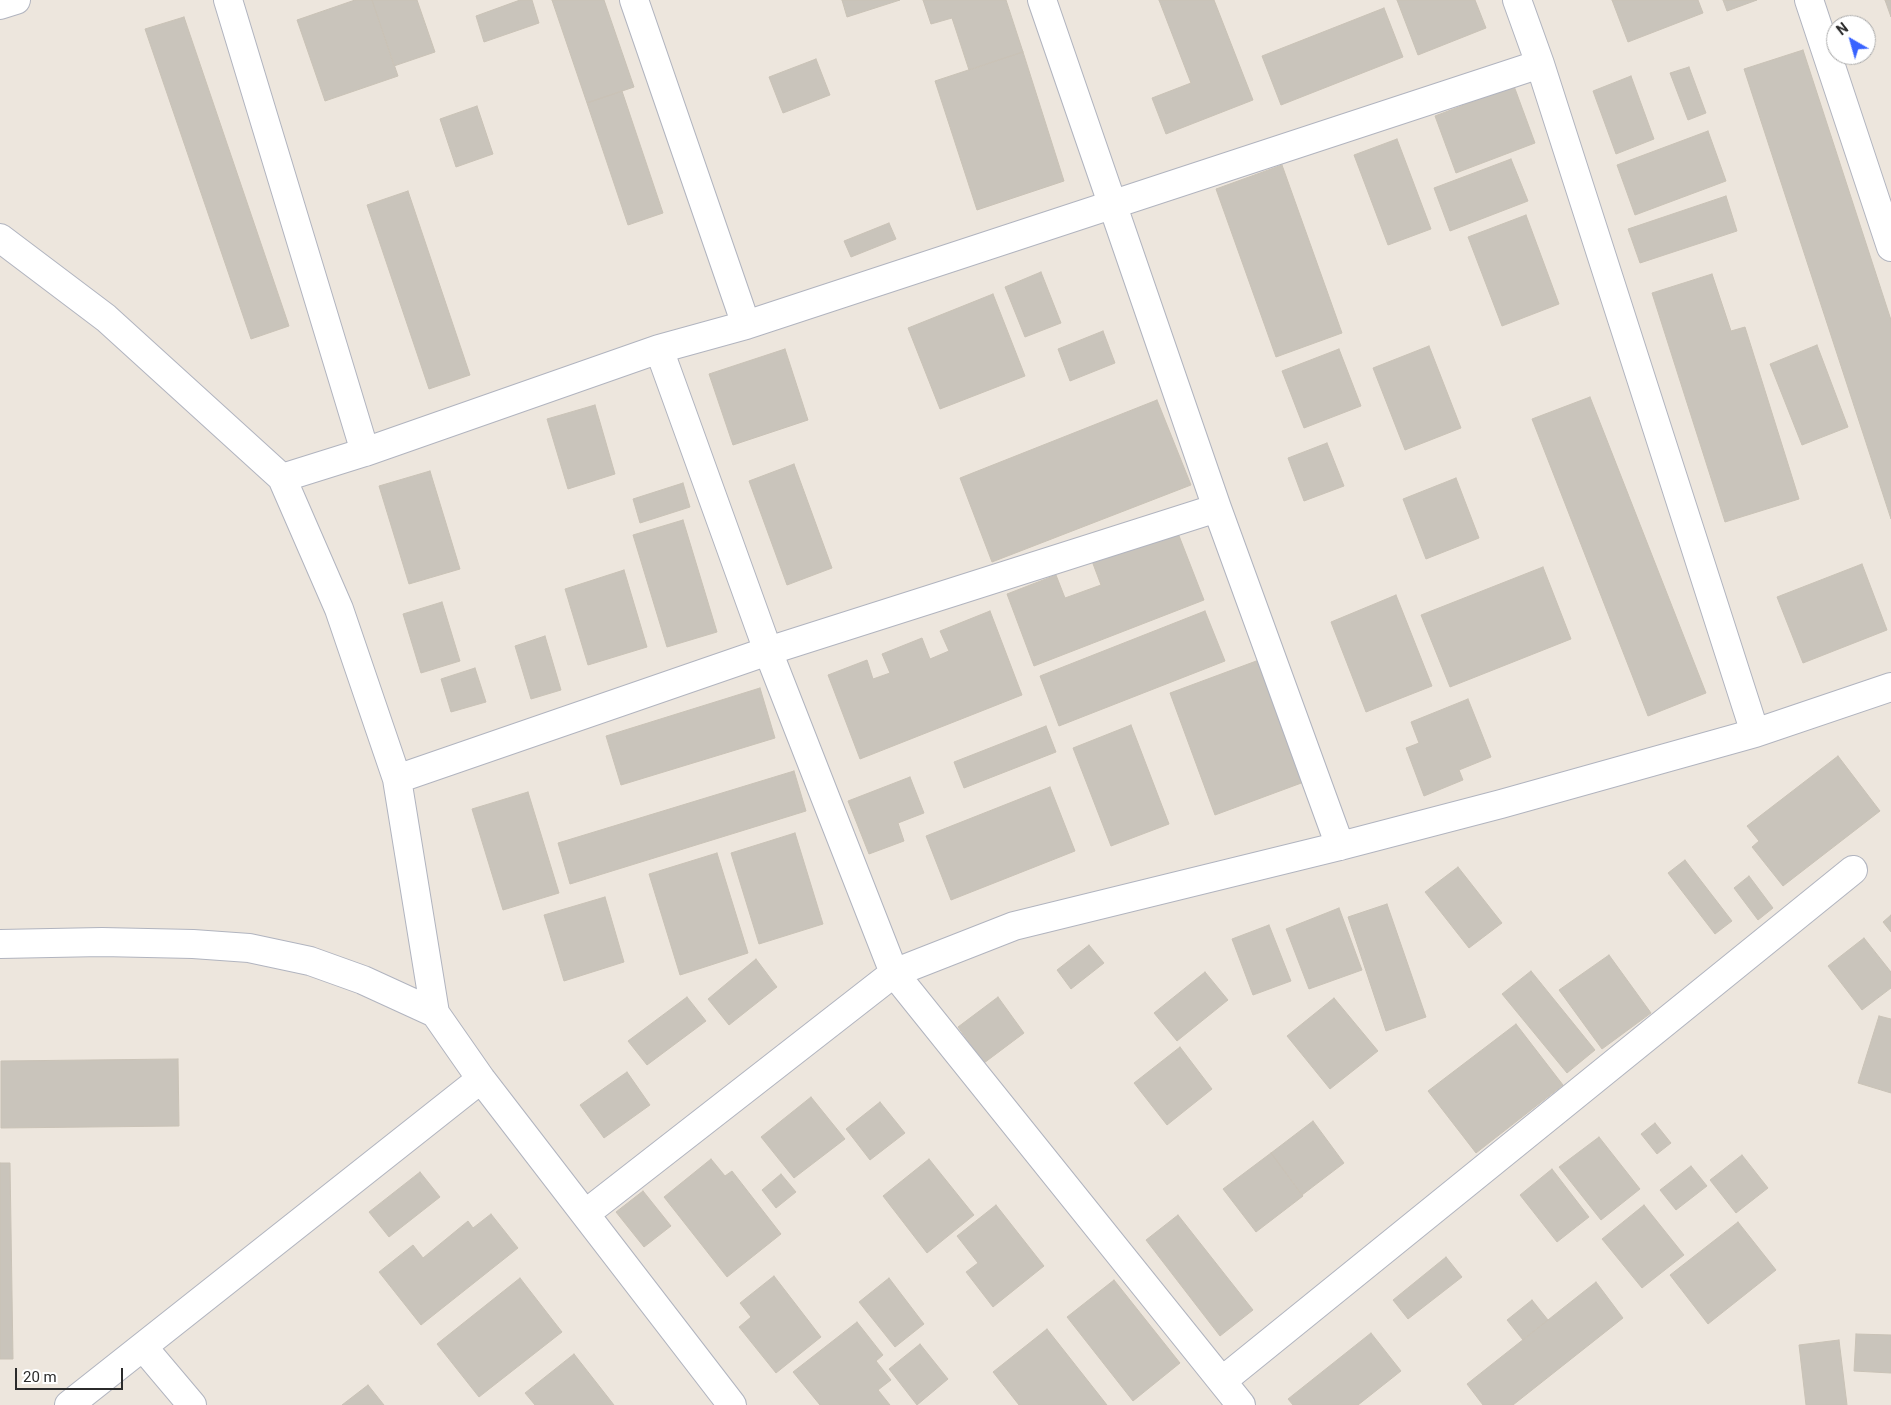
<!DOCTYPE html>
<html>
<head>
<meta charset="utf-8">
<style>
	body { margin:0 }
	#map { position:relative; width:1891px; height:1405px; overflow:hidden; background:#ede6dd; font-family:Roboto,sans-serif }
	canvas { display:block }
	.north { position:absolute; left:1826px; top:15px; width:50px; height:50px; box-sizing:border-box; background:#fff; border:1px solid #aaa; border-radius:50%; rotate:322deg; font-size:14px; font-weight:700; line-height:20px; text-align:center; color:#2b2b2b }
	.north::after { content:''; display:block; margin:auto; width:18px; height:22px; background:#3862ff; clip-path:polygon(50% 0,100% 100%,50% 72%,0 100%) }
	.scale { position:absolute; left:15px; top:1368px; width:108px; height:22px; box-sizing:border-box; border:2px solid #2b2b2b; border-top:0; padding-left:6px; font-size:15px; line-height:18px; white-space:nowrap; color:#2b2b2b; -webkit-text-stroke:4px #fff; paint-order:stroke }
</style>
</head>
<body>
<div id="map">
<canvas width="1891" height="1405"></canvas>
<div class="north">N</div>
<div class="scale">20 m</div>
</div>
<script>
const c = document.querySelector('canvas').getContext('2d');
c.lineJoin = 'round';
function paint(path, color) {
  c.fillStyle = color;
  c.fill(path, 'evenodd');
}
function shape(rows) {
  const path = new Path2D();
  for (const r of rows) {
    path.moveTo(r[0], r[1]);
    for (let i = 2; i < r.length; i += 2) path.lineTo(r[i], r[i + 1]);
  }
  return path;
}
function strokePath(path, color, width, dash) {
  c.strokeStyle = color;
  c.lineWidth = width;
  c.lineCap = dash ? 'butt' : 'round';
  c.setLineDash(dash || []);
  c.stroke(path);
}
const building = shape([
	[355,0,372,0,398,76,325,101,297,20,355,0],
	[372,0,417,0,435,52,394,66,372,0],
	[520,0,532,0,539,23,484,42,476,16,520,0],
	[552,0,604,0,634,87,587,103,552,0],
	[842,0,900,0,847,17,842,0],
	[923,0,1006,0,1023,52,969,70,952,18,931,24,923,0],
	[1159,0,1214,0,1253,100,1166,134,1152,98,1191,83,1159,0],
	[1397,0,1475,0,1486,28,1418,55,1397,0],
	[1612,0,1698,0,1703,13,1628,42,1612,0],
	[1723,0,1757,0,1727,11,1723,0],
	[1885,0,1891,0,1891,17,1885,0],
	[1384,8,1403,57,1281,105,1262,56,1384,8],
	[184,17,289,326,251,339,145,29,184,17],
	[1803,50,1891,320,1891,519,1744,69,1803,50],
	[1023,52,1064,181,977,210,935,81,1023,52],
	[816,59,830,95,783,113,769,77,816,59],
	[1689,67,1706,113,1688,120,1670,73,1689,67],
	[1631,76,1654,139,1616,154,1593,91,1631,76],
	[1514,86,1535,143,1456,173,1435,116,1514,86],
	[622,91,663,213,628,225,587,103,622,91],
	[477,106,493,154,456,167,440,119,477,106],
	[1708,131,1726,181,1635,215,1617,165,1708,131],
	[1397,139,1431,229,1388,245,1354,155,1397,139],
	[1511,159,1528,201,1450,231,1434,188,1511,159],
	[1282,165,1342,333,1276,357,1216,189,1282,165],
	[408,191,470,375,429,389,367,205,408,191],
	[1726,196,1737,231,1640,263,1628,229,1726,196],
	[1526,215,1559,304,1502,326,1468,237,1526,215],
	[889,223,896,239,851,257,844,241,889,223],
	[1041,272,1061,323,1025,337,1005,287,1041,272],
	[1712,274,1731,331,1745,327,1799,499,1725,522,1652,293,1712,274],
	[993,294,1025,376,940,409,908,328,993,294],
	[1103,331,1115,363,1070,381,1058,349,1103,331],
	[1817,345,1848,427,1802,445,1770,364,1817,345],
	[1429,346,1461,428,1405,450,1373,368,1429,346],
	[785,349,808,420,733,445,709,374,785,349],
	[1339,349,1361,406,1304,428,1282,371,1339,349],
	[1590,397,1706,693,1648,716,1532,419,1590,397],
	[1157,400,1191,485,992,562,960,478,1157,400],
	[595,405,615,474,568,489,547,419,595,405],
	[1327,443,1344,486,1304,501,1288,458,1327,443],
	[794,464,832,568,787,585,749,481,794,464],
	[430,471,460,569,409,584,379,486,430,471],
	[1456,478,1479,538,1426,559,1403,499,1456,478],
	[683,483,690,507,640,523,633,499,683,483],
	[683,520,717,632,667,647,633,535,683,520],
	[1176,528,1204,600,1034,666,1007,594,1056,575,1065,598,1101,585,1092,561,1176,528],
	[1862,564,1887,630,1803,663,1777,597,1862,564],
	[1543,567,1571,639,1450,687,1421,615,1543,567],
	[624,570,647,647,588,665,565,589,624,570],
	[1396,595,1432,686,1366,712,1331,622,1396,595],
	[442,602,460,661,421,673,403,614,442,602],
	[990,611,1022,695,860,759,828,675,867,660,873,679,890,673,882,654,922,638,930,659,949,651,940,631,990,611],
	[1205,611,1225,661,1059,726,1040,676,1205,611],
	[545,636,561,690,531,699,515,646,545,636],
	[1259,660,1304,782,1215,815,1170,693,1259,660],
	[475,668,486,702,451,712,441,679,475,668],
	[760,688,775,738,621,785,606,736,760,688],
	[1468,699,1491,757,1459,770,1463,780,1424,796,1406,748,1419,743,1411,722,1468,699],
	[1131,725,1169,824,1111,846,1073,748,1131,725],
	[1046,726,1056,752,964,788,954,762,1046,726],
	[1838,756,1880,811,1783,886,1752,847,1759,841,1747,826,1838,756],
	[794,771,806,811,570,884,558,843,794,771],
	[910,777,924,813,898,823,904,841,869,854,848,801,910,777],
	[1050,787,1075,851,951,900,926,836,1050,787],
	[528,792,559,893,503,910,472,809,528,792],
	[795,833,823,924,759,944,731,853,795,833],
	[717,853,748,953,680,975,649,874,717,853],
	[1685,860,1732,921,1715,934,1668,873,1685,860],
	[1458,867,1502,923,1469,948,1425,892,1458,867],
	[1749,876,1773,908,1758,920,1734,888,1749,876],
	[605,897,624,962,564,981,544,915,605,897],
	[1387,904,1426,1017,1386,1031,1348,917,1387,904],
	[1339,908,1362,970,1309,989,1286,929,1339,908],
	[1891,915,1891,932,1883,922,1891,915],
	[1269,925,1291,981,1253,995,1232,939,1269,925],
	[1864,938,1891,972,1891,988,1862,1010,1828,966,1864,938],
	[1089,945,1104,963,1071,989,1057,970,1089,945],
	[1609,955,1651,1013,1602,1049,1559,990,1609,955],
	[756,959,777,987,729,1025,708,999,756,959],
	[1531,971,1595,1050,1567,1073,1502,994,1531,971],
	[1205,972,1228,1000,1177,1041,1154,1013,1205,972],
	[687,997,706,1021,647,1065,628,1041,687,997],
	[998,997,1024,1033,984,1063,958,1027,998,997],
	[1334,998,1378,1051,1330,1089,1287,1036,1334,998],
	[1879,1016,1891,1019,1891,1093,1858,1083,1879,1016],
	[1516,1024,1563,1085,1476,1153,1428,1091,1516,1024],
	[1180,1047,1212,1089,1167,1125,1134,1083,1180,1047],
	[178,1059,179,1126,1,1128,1,1061,178,1059],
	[627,1072,650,1105,604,1138,580,1105,627,1072],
	[811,1097,845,1139,794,1178,761,1137,811,1097],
	[880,1102,905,1133,870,1160,846,1129,880,1102],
	[1313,1121,1344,1163,1302,1195,1271,1153,1313,1121],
	[1655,1123,1671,1143,1657,1154,1641,1134,1655,1123],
	[1599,1137,1640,1189,1601,1220,1559,1167,1599,1137],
	[1271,1153,1303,1196,1256,1232,1223,1189,1271,1153],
	[1742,1155,1768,1188,1736,1213,1710,1180,1742,1155],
	[711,1159,725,1176,732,1171,781,1234,727,1277,664,1197,711,1159],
	[929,1159,974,1215,927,1253,883,1196,929,1159],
	[0,1163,10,1163,13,1359,0,1359,0,1163],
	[1691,1166,1707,1186,1676,1210,1660,1190,1691,1166],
	[1552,1169,1589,1217,1557,1242,1520,1195,1552,1169],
	[420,1172,440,1197,389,1237,369,1212,420,1172],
	[781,1174,796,1192,776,1208,762,1190,781,1174],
	[643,1191,671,1226,644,1247,616,1212,643,1191],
	[996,1205,1044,1266,993,1307,966,1272,978,1263,957,1236,996,1205],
	[1644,1205,1684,1255,1642,1288,1602,1239,1644,1205],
	[491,1214,518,1248,421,1325,379,1272,413,1245,423,1258,468,1221,473,1228,491,1214],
	[1178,1215,1253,1310,1220,1336,1146,1240,1178,1215],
	[1738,1222,1776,1270,1708,1324,1670,1275,1738,1222],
	[1446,1257,1462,1277,1408,1319,1393,1300,1446,1257],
	[774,1276,821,1337,776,1373,739,1327,751,1317,740,1303,774,1276],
	[520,1278,562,1332,479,1397,437,1344,520,1278],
	[889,1278,924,1324,895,1347,859,1302,889,1278],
	[1114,1280,1180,1363,1133,1401,1067,1317,1114,1280],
	[1596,1282,1623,1318,1513,1405,1483,1405,1467,1384,1596,1282],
	[1532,1300,1548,1320,1523,1340,1507,1320,1532,1300],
	[857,1322,883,1355,876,1361,891,1380,878,1390,890,1405,820,1405,793,1372,857,1322],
	[1047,1329,1107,1405,1019,1405,993,1372,1047,1329],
	[1371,1333,1401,1371,1358,1405,1293,1405,1288,1399,1371,1333],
	[1856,1334,1891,1335,1891,1373,1854,1371,1856,1334],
	[1839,1340,1847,1405,1806,1405,1799,1345,1839,1340],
	[920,1344,948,1379,917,1405,889,1369,920,1344],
	[574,1354,614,1405,535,1405,525,1393,574,1354],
	[368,1385,384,1405,342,1405,368,1385]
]);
const minor = shape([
	[228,0,365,452],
	[634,0,746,325],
	[1042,0,1217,508,1340,846],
	[1517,0,1540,64,1755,733],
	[1809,0,1891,247],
	[0,5,16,0],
	[0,238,106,318,282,478,339,609,397,779,435,1013,481,1079,732,1405],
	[659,349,768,651,894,973,1241,1405],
	[282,478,365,452,659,349,746,325,1540,64],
	[397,779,768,651,1217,508],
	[0,944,102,942,193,944,249,948,310,961,363,980,435,1013],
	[585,1214,894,973,1014,926,1340,846,1501,804,1755,733,1891,687],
	[143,1347,192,1405],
	[1222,1381,1853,870],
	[69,1405,481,1079]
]);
paint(building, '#c9c4bb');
strokePath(building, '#c9c2b6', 1);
strokePath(minor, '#b1b4bf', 30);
strokePath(minor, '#fff', 28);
</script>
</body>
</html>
